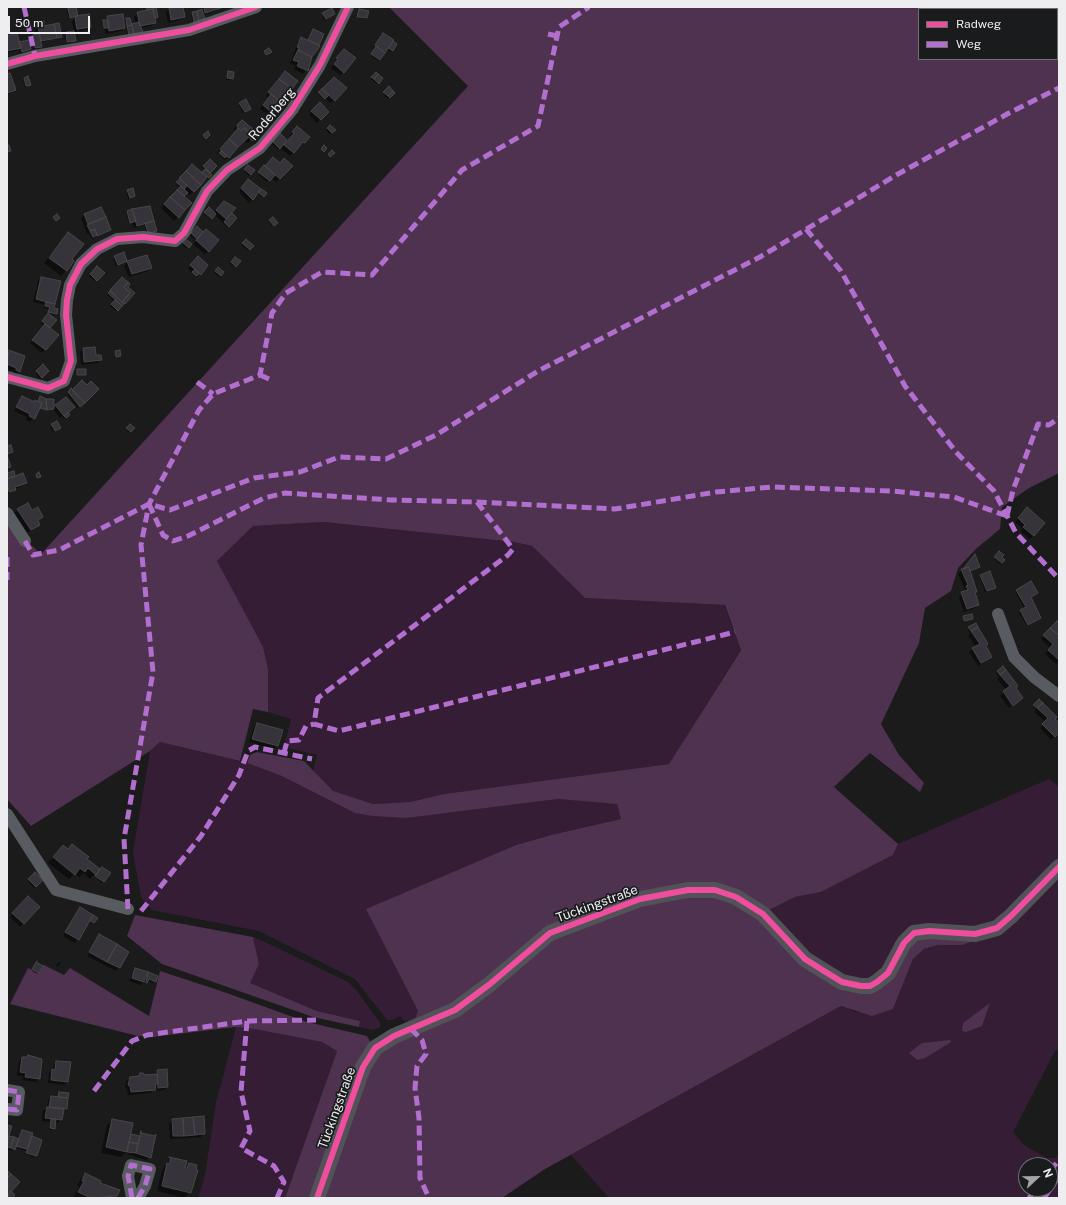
<!DOCTYPE html>
<html>
<head>
<meta charset="utf-8">
<style>
	body { margin:0 }
	#map { position:relative; width:1066px; height:1205px; overflow:hidden; background:#1b1b1c; font-family:"Public Sans",sans-serif }
	canvas { display:block }
	.frame { position:absolute; inset:0; border:8px solid #eeeef0; pointer-events:none }
	.legend { position:absolute; left:918px; top:8px; width:140px; height:52px; box-sizing:border-box; background:#1a1b1d; border:1px solid #6f6f71; margin:0; padding:5px 7px; list-style:none; font-size:12px; color:#eeeef0 }
	.legend li { display:flex; align-items:center; gap:8px; height:20px }
	.legend b { width:20px; border:1px solid #6f6f71 }
	.north { position:absolute; left:1018px; top:1157px; width:40px; height:40px; box-sizing:border-box; background:#1a1b1d; border:1px solid #6f6f71; border-radius:50%; rotate:68deg; font-size:11px; font-weight:700; line-height:16px; text-align:center; color:#eeeef0 }
	.north::after { content:''; display:block; margin:auto; width:14px; height:18px; background:#a4a4a6; clip-path:polygon(50% 0,100% 100%,50% 72%,0 100%) }
	.scale { position:absolute; left:8px; top:16px; width:82px; height:18px; box-sizing:border-box; border:2px solid #eeeef0; border-top:0; padding-left:5px; font-size:12px; line-height:14px; white-space:nowrap; color:#eeeef0; -webkit-text-stroke:3px #1a1b1d; paint-order:stroke }
</style>
</head>
<body>
<div id="map">
<canvas width="1066" height="1205"></canvas>
<div class="frame"></div>
<ul class="legend">
<li><b style="height:5px;background:#ef4d9e"></b>Radweg</li>
<li><b style="height:5px;background:#b36fd0"></b>Weg</li>
</ul>
<div class="north">N</div>
<div class="scale">50 m</div>
</div>
<script>
const c = document.querySelector('canvas').getContext('2d');
c.lineJoin = 'round';
function paint(path, color) {
  c.fillStyle = color;
  c.fill(path, 'evenodd');
}
function shape(rows) {
  const path = new Path2D();
  for (const r of rows) {
    path.moveTo(r[0], r[1]);
    for (let i = 2; i < r.length; i += 2) path.lineTo(r[i], r[i + 1]);
  }
  return path;
}
function strokePath(path, color, width, dash) {
  c.strokeStyle = color;
  c.lineWidth = width;
  c.lineCap = dash ? 'butt' : 'round';
  c.setLineDash(dash || []);
  c.stroke(path);
}
function label(font, color, halo, rows, align = 'center') {
  c.font = font + ' "Public Sans",sans-serif';
  c.lineWidth = 3.5;
  c.setLineDash([]);
  c.textBaseline = 'middle';
  c.strokeStyle = halo;
  c.fillStyle = color;
  for (const [text, x, y, turn = 0] of rows) {
    c.save();
    c.translate(x, y);
    c.rotate((+turn || 0) * Math.PI / 180);
    c.textAlign = isNaN(turn) ? turn : align;
    if (halo) c.strokeText(text, 0, 0);
    c.fillText(text, 0, 0);
    c.restore();
  }
}
const green = shape([
	[324,522,514,542,532,546,585,598,724,605,741,649,669,764,444,794,410,802,373,804,333,792,313,771,317,755,284,747,291,719,268,712,268,669,217,561,253,526],
	[160,742,247,763,407,818,558,799,617,803,621,819,551,835,516,845,367,909,418,1011,414,1022,404,1021,400,1016,392,1020,387,1020,355,979,259,931,152,910,141,897,133,852,150,751],
	[1049,779,1059,787,1059,861,999,920,977,928,924,928,879,973,868,978,853,980,813,959,767,911,795,897,821,892,893,855,898,844],
	[1059,877,1059,1049,1055,1051,1013,1132,1024,1145,1047,1158,1056,1158,1059,1151,1059,1198,609,1198,571,1155,841,1006,856,1012,893,1009,913,959,924,949,938,945,962,945],
	[1026,1165,1050,1165,1050,1189,1026,1189],
	[253,937,261,940,348,982,357,991,381,1024,379,1028,372,1030,359,1027,360,1021,317,1011,249,983,259,964],
	[236,1027,254,1029,322,1042,337,1051,285,1198,198,1198,205,1175,216,1103]
]);
const forest = shape([
	[389,7,1059,7,1059,473,1029,488,1002,507,1000,529,977,548,958,568,951,591,925,608,919,643,881,724,899,755,924,783,920,792,870,753,834,787,898,844,893,855,821,892,795,897,767,911,796,950,875,992,884,987,891,977,910,944,921,938,980,939,962,945,938,945,924,949,913,959,893,1009,872,1016,841,1006,545,1169,502,1198,326,1198,324,1196,285,1198,337,1051,322,1042,254,1029,236,1027,152,1037,138,1036,10,1004,28,968,39,973,44,965,64,975,70,968,149,1016,160,971,221,991,307,1022,367,1036,371,1043,411,1029,418,1011,366,909,516,845,551,835,621,819,617,804,558,799,407,818,373,816,355,813,282,776,247,763,250,755,257,752,304,761,333,791,373,804,410,802,444,794,669,764,741,650,725,605,585,598,532,546,514,542,324,522,253,526,217,561,263,647,268,669,268,712,253,709,240,761,160,742,150,751,31,826,7,799,7,523,41,554,468,86],
	[919,9,1057,9,1057,59,919,59],
	[135,915,253,937,259,964,250,983,317,1011,360,1021,359,1027,313,1017,162,964,127,936],
	[990,1003,982,1026,966,1032,962,1031,963,1023],
	[950,1040,951,1042,925,1058,917,1060,909,1053,922,1043]
]);
const shadow = shape([
	[75,7,77,15,69,19,67,10],
	[145,7,155,7,157,17,154,18,155,23,151,26,141,28,128,36,125,21,126,19,131,25,136,24,134,17,138,13,146,11],
	[173,7,176,7,177,11,179,11,178,7,182,7,184,17,180,20,168,23,166,12],
	[199,7,220,7,220,8,216,11,203,15,204,19,193,23,191,14,201,11],
	[359,10,366,18,365,19,357,18],
	[323,14,332,16,324,20,322,15],
	[88,15,90,26,87,30,79,31,76,19,74,19,77,32,74,32,75,41,66,43,65,35,74,32,72,21,75,17],
	[108,17,124,28,121,31,106,34,102,23],
	[38,23,43,25,41,27,52,40,54,39,40,43,40,48,34,49,32,37,36,35,35,31],
	[314,30,323,35,307,70,303,74,294,69,296,66,290,63,298,42,302,38,307,41],
	[7,37,18,43,30,49,20,53,19,48,16,51,7,53],
	[380,38,389,45,396,45,391,52,386,49,378,61,371,56,374,50,372,49],
	[340,53,343,72,340,75,331,68,335,63,334,62],
	[228,72,232,79,231,80,226,80],
	[376,74,382,79,377,84,371,79],
	[7,75,15,90,7,95],
	[282,76,297,82,288,92,286,90,268,115,260,109,268,98,266,96],
	[28,78,30,84,25,87,23,80],
	[345,88,331,103,318,94,319,93],
	[389,88,393,93,388,99,383,94],
	[240,103,248,110,243,113,239,105],
	[320,103,328,112,317,123,309,115],
	[242,121,257,134,248,143,243,140,225,160,217,153,235,134,234,129],
	[330,126,334,130,330,134,326,130],
	[297,128,304,142,301,146,299,145,290,156,280,148,278,149,272,144,280,135,287,142,291,137,289,136],
	[210,160,216,166,208,173,211,175,207,179,205,178,190,195,187,192,183,196,190,203,174,221,161,208,180,188,176,184,177,182,192,165,202,174,205,170,202,168],
	[279,164,292,166,276,182,271,178,267,182,258,174,264,167],
	[249,166,254,171,249,176,244,171],
	[245,184,258,193,261,190,265,193,262,197,257,193,249,203,239,192],
	[128,191,134,196,128,199,126,192],
	[224,202,226,218,236,218,227,227,214,214,210,219,204,214,209,208,214,213],
	[101,208,110,230,107,233,91,238,89,233,87,234,81,218,84,215],
	[127,212,156,231,147,234,144,225,134,228,132,223,129,223,126,213],
	[273,218,277,223,272,226,269,222],
	[197,228,203,233,208,251,205,254,193,244,197,241,190,235],
	[68,234,71,260,66,270,61,276,44,263],
	[186,240,191,245,187,249,182,245],
	[246,240,252,246,248,251,241,245],
	[123,254,126,262,116,266,113,258],
	[236,258,239,261,234,267,230,264],
	[195,260,207,265,196,277,188,269],
	[128,262,151,268,148,271,129,277,124,266],
	[97,267,103,273,95,281,89,276],
	[218,268,223,272,219,277,214,272],
	[42,278,59,282,53,304,56,313,55,315,48,313,49,309,44,308,45,305,33,302,38,281],
	[122,278,126,287,134,293,116,311,110,306,115,302,107,295],
	[48,314,55,320,49,328,57,335,42,353,30,343,45,326,41,323],
	[83,349,95,356,101,360,97,363,81,365,80,352],
	[9,351,19,371,16,375,13,374,14,371,7,369,7,353],
	[116,352,120,356,118,357,114,358],
	[43,366,48,371,40,379,35,373],
	[87,386,97,389,78,408,67,394,71,390,72,391],
	[22,397,34,403,40,398,53,409,56,406,69,415,64,419,62,416,60,418,53,409,38,409,30,422,26,420,27,417,14,411],
	[56,422,58,429,53,432,50,427],
	[130,425,133,428,129,433,126,430],
	[7,474,15,477,26,483,7,494],
	[28,504,32,511,42,517,37,521,39,525,27,533,14,513],
	[1024,512,1044,524,1030,539,1020,531,1023,529,1015,522],
	[999,553,1004,560,1000,564,994,559],
	[962,570,969,571,976,591,974,593,978,605,975,608,964,612,959,597,964,592,965,589,958,574],
	[981,576,995,588,985,592,980,577],
	[1031,582,1030,597,1038,619,1027,626,1019,613,1025,609,1015,592],
	[963,617,972,619,963,622],
	[1057,622,1059,624,1059,630,1055,634,1059,638,1059,661,1056,664,1045,654,1050,648,1041,639],
	[969,628,985,646,991,657,978,666,969,652,976,647,968,636,970,634,968,629],
	[1003,667,1022,698,1009,708,1000,696,1006,690,997,679,999,677,996,673],
	[1039,700,1059,724,1059,731,1051,740,1040,728,1046,722,1034,712,1036,710,1033,707],
	[257,724,277,746,274,749,249,742,254,727],
	[63,846,100,870,110,874,102,883,95,877,97,872,90,879,83,873,79,877,75,873,69,879,48,863],
	[35,874,42,880,34,888,28,881],
	[28,897,38,907,20,927,10,917],
	[80,909,96,918,92,924,88,922,75,943,63,936],
	[99,936,128,952,116,971,87,956],
	[59,962,61,963,58,967,56,965],
	[35,965,42,967,37,974,32,971],
	[136,969,156,977,155,981,153,983,147,980,140,985,129,981],
	[28,1056,35,1057,39,1078,36,1082,22,1080,23,1076,17,1076,19,1061],
	[56,1062,68,1081,64,1085,48,1083,49,1074],
	[158,1071,167,1087,164,1090,155,1091,155,1089,151,1093,128,1095,127,1089,125,1088,126,1081,130,1078,138,1077,141,1074,145,1076,154,1074],
	[59,1093,66,1109,62,1112,61,1119,58,1123,55,1123,53,1130,49,1129,50,1122,42,1121,43,1111,47,1108,48,1100,51,1097,57,1098],
	[112,1120,130,1134,138,1136,141,1134,150,1157,146,1160,125,1153,121,1157,101,1153,107,1125],
	[172,1120,204,1133,201,1137,170,1139,169,1124],
	[22,1131,30,1137,41,1141,34,1157,25,1154,26,1151,15,1147,13,1151,7,1149,7,1139,10,1137,18,1140],
	[171,1158,184,1169,189,1164,190,1192,184,1198,157,1191,162,1170],
	[85,1174,99,1183,118,1190,114,1198,73,1198,79,1187,77,1186,80,1180]
]);
const building = shape([
	[76,7,78,16,70,18,68,8,76,7],
	[146,7,153,7,153,9,147,10,146,7],
	[153,7,156,7,158,17,155,18,153,7],
	[183,7,185,17,171,20,169,8,183,7],
	[204,7,221,7,221,8,205,13,204,7],
	[332,8,335,14,326,19,322,13,332,8],
	[153,9,156,23,140,26,137,12,153,9],
	[202,9,205,19,199,21,197,11,202,9],
	[359,9,369,11,367,18,357,17,359,9],
	[197,11,199,21,194,22,192,12,197,11],
	[89,14,91,27,77,29,75,16,89,14],
	[123,14,125,28,109,31,107,16,123,14],
	[126,18,130,18,132,25,127,26,126,18],
	[103,20,108,20,109,28,104,28,103,20],
	[44,21,44,25,38,27,37,22,44,21],
	[139,22,143,32,134,35,132,24,139,22],
	[59,23,62,37,57,38,54,24,59,23],
	[54,24,57,38,41,41,38,27,54,24],
	[132,25,134,34,129,35,127,26,132,25],
	[313,29,324,34,319,45,308,40,313,29],
	[74,31,76,41,67,42,66,32,74,31],
	[17,33,21,48,7,51,7,36,17,33],
	[383,33,394,40,385,53,375,45,383,33],
	[39,34,42,47,35,48,33,35,39,34],
	[301,37,320,46,312,57,298,50,299,48,297,47,301,37],
	[29,40,31,49,22,52,19,42,29,40],
	[393,41,397,44,393,51,388,48,393,41],
	[376,46,385,53,380,60,371,54,376,46],
	[269,48,272,52,266,55,264,51,269,48],
	[344,49,356,58,344,73,334,64,338,59,336,58,344,49],
	[298,50,312,57,308,71,297,66,299,62,293,60,298,50],
	[228,71,234,72,233,79,227,78,228,71],
	[285,71,298,81,292,89,279,79,285,71],
	[376,72,378,74,374,79,371,77,376,72],
	[10,73,16,90,7,93,7,74,10,73],
	[378,74,383,78,379,84,374,79,378,74],
	[28,76,31,85,26,86,24,78,28,76],
	[334,77,347,88,335,101,322,89,334,77],
	[279,79,290,87,279,100,268,92,279,79],
	[389,86,393,91,388,96,383,92,389,86],
	[322,89,329,95,325,99,318,92,322,89],
	[393,91,395,93,390,98,388,96,393,91],
	[271,94,281,102,272,113,263,105,271,94],
	[246,99,251,109,245,112,239,103,246,99],
	[320,102,329,112,321,120,311,111,320,102],
	[242,120,258,133,252,141,249,137,252,134,244,128,241,131,238,128,237,125,242,120],
	[330,125,336,130,332,133,327,128,330,125],
	[297,126,310,137,305,143,303,142,294,153,284,145,294,133,292,132,297,126],
	[238,128,241,131,244,128,252,134,238,147,229,139,238,128],
	[208,131,210,135,206,139,203,135,208,131],
	[280,133,287,140,280,149,273,142,280,133],
	[229,139,238,147,229,158,220,149,229,139],
	[7,145,9,145,11,151,7,152,7,145],
	[324,145,327,148,324,152,321,149,324,145],
	[332,150,335,153,330,157,328,154,332,150],
	[221,151,227,156,225,158,219,153,221,151],
	[273,157,280,163,284,158,293,166,280,179,265,166,273,157],
	[210,159,217,166,210,173,203,166,210,159],
	[192,164,207,177,201,185,186,171,192,164],
	[248,165,255,170,251,175,244,169,248,165],
	[264,165,275,175,270,181,258,172,264,165],
	[205,169,212,175,209,178,202,172,205,169],
	[186,171,201,185,194,192,179,178,186,171],
	[180,179,187,186,184,189,176,182,180,179],
	[248,179,261,189,253,200,241,188,248,179],
	[181,186,188,193,184,196,177,190,181,186],
	[133,188,135,196,130,198,127,190,133,188],
	[261,189,267,193,264,197,258,192,261,189],
	[177,190,192,203,185,210,170,197,177,190],
	[170,197,185,210,179,218,164,204,170,197],
	[224,201,236,208,226,219,216,210,224,201],
	[150,206,154,221,137,226,132,209,150,206],
	[101,207,106,217,88,224,84,214,101,207],
	[209,207,216,214,212,219,204,212,209,207],
	[132,209,136,221,130,223,127,211,132,209],
	[232,213,237,218,229,227,224,222,232,213],
	[57,214,60,218,56,221,53,217,57,214],
	[106,217,111,230,97,236,95,229,90,231,87,225,106,217],
	[273,217,278,223,274,226,269,220,273,217],
	[154,221,157,231,148,233,145,223,154,221],
	[197,226,203,232,197,239,191,233,197,226],
	[95,229,97,235,93,237,90,231,95,229],
	[206,229,219,240,209,252,196,240,206,229],
	[68,232,84,244,72,259,74,261,67,271,49,258,68,232],
	[186,239,192,244,189,248,183,243,186,239],
	[246,239,254,246,250,250,242,243,246,239],
	[124,252,127,261,118,265,114,256,124,252],
	[147,255,152,268,132,274,127,261,147,255],
	[198,256,208,265,201,275,190,265,198,256],
	[235,257,241,261,236,267,231,262,235,257],
	[97,266,105,273,97,281,90,274,97,266],
	[218,267,224,272,221,276,215,271,218,267],
	[195,269,199,274,196,276,192,272,195,269],
	[41,277,61,281,55,304,36,299,41,277],
	[122,277,128,282,124,287,130,293,122,302,110,290,122,277],
	[128,282,130,284,128,287,135,293,125,304,122,302,130,293,124,287,128,282],
	[110,291,124,304,122,306,108,293,110,291],
	[115,300,122,306,118,311,111,304,115,300],
	[46,302,55,304,54,308,58,309,57,314,48,312,50,307,45,306,46,302],
	[48,313,57,320,50,328,42,321,48,313],
	[45,324,59,335,46,350,32,340,45,324],
	[95,347,96,355,101,355,102,360,84,362,83,348,95,347],
	[9,350,25,356,20,372,16,370,16,368,7,364,9,350],
	[120,350,121,356,116,357,115,351,120,350],
	[43,364,49,371,42,378,36,371,43,364],
	[77,369,86,369,86,375,77,375,77,369],
	[82,380,87,385,91,381,99,389,85,403,72,390,82,380],
	[71,388,85,403,80,407,68,392,71,388],
	[22,396,35,402,35,400,42,403,35,419,29,416,30,414,16,407,22,396],
	[40,396,46,399,47,410,40,408,42,403,38,401,40,396],
	[66,397,75,407,64,416,55,405,66,397],
	[46,399,54,399,54,409,47,410,46,399],
	[68,412,70,415,66,418,64,416,68,412],
	[57,421,61,428,55,431,51,424,57,421],
	[130,424,135,428,131,432,126,428,130,424],
	[11,445,13,452,7,454,7,446,11,445],
	[7,455,11,467,7,468,7,455],
	[14,471,15,476,7,479,7,473,14,471],
	[39,472,41,477,37,478,36,474,39,472],
	[23,473,27,483,15,487,16,490,9,492,7,479,23,473],
	[28,503,32,510,38,507,43,517,38,520,40,525,31,530,17,509,28,503],
	[1027,507,1045,523,1034,536,1023,527,1025,525,1018,518,1027,507],
	[999,551,1004,555,1002,557,1005,560,1002,563,994,557,999,551],
	[975,554,980,567,970,571,969,567,963,569,975,554],
	[969,567,977,592,975,592,979,605,967,609,961,592,968,590,966,586,968,585,961,569,969,567],
	[990,571,996,588,987,591,980,575,990,571],
	[1031,581,1038,593,1031,597,1041,618,1028,625,1020,610,1026,607,1016,590,1031,581],
	[972,614,973,619,964,621,963,616,972,614],
	[1057,621,1059,623,1059,631,1057,634,1050,628,1057,621],
	[976,623,978,627,971,631,968,627,976,623],
	[978,627,988,644,986,646,992,657,981,663,972,648,980,644,971,631,978,627],
	[1050,628,1059,636,1059,660,1048,650,1053,644,1043,635,1050,628],
	[1003,666,1006,670,1000,675,997,671,1003,666],
	[1006,670,1018,686,1016,688,1023,698,1013,706,1003,691,1010,686,1000,675,1006,670],
	[1039,699,1043,703,1037,708,1033,705,1039,699],
	[1043,703,1057,717,1055,719,1059,722,1059,733,1055,737,1042,724,1048,718,1037,708,1043,703],
	[257,723,283,730,278,746,252,739,257,723],
	[72,844,89,857,87,859,100,869,96,875,88,868,85,872,80,868,75,875,53,857,63,845,68,849,72,844],
	[102,867,111,873,104,882,95,876,102,867],
	[35,872,43,880,36,887,28,879,35,872],
	[28,896,40,907,24,924,12,913,28,896],
	[80,907,93,915,79,940,65,932,80,907],
	[93,915,98,918,94,923,90,921,93,915],
	[99,934,117,944,107,962,89,952,99,934],
	[117,944,129,952,120,968,107,962,117,944],
	[37,961,36,962,43,966,44,965,39,973,32,969,37,961],
	[135,968,148,972,144,982,132,978,135,968],
	[148,972,158,976,156,982,149,979,147,983,146,983,148,972],
	[28,1055,42,1059,40,1079,25,1077,26,1073,20,1072,22,1057,27,1057,28,1055],
	[56,1061,71,1062,68,1082,51,1080,52,1069,55,1070,56,1061],
	[167,1069,168,1087,158,1088,157,1070,167,1069],
	[140,1073,143,1073,145,1075,157,1074,158,1084,155,1084,156,1090,131,1092,130,1086,128,1085,130,1077,139,1076,140,1073],
	[59,1092,69,1093,68,1098,58,1097,59,1092],
	[51,1096,68,1098,67,1109,49,1107,51,1096],
	[47,1107,64,1109,62,1120,45,1118,47,1107],
	[204,1116,205,1134,195,1135,193,1117,204,1116],
	[193,1117,195,1135,184,1136,183,1118,193,1117],
	[183,1118,184,1136,173,1136,172,1119,183,1118],
	[51,1119,56,1119,55,1129,50,1128,51,1119],
	[112,1119,133,1123,127,1152,106,1147,112,1119],
	[7,1125,12,1126,7,1142,7,1125],
	[22,1130,33,1133,27,1149,16,1146,22,1130],
	[141,1131,141,1133,155,1136,156,1134,151,1158,136,1153,141,1131],
	[131,1134,140,1136,138,1144,129,1142,131,1134],
	[9,1136,14,1137,10,1148,7,1147,9,1136],
	[32,1136,42,1140,37,1156,26,1153,32,1136],
	[14,1137,19,1139,15,1150,11,1148,14,1137],
	[129,1142,138,1144,136,1153,127,1152,129,1142],
	[169,1157,187,1161,185,1168,187,1168,189,1163,197,1165,196,1170,198,1170,191,1193,162,1186,167,1163,169,1164,171,1158,169,1157],
	[7,1170,11,1174,7,1179,7,1170],
	[85,1173,101,1181,100,1183,120,1190,117,1196,91,1198,78,1192,84,1181,82,1181,85,1173],
	[11,1174,20,1182,7,1196,7,1179,11,1174],
	[11,1191,15,1195,12,1198,7,1198,11,1191]
]);
const street = shape([
	[7,64,35,56,189,30,256,7],
	[7,377,48,388,64,381,71,361,66,315,67,300,70,285,81,264,97,249,117,239,143,237,175,241,184,233,207,191,227,170,260,148,292,110,320,65,348,7],
	[7,513,25,541],
	[998,614,1014,657,1034,677,1059,696],
	[7,814,56,890,128,909],
	[7,1090,19,1092,17,1110,7,1109],
	[132,1198,128,1176,131,1165,150,1169,145,1186,138,1198]
]);
const secondary = shape([
	[317,1198,363,1067,375,1048,394,1036,455,1010,490,984,550,933,640,899,688,890,715,890,736,897,763,914,805,959,824,971,842,982,861,986,870,986,877,982,888,973,904,943,914,933,929,931,975,934,997,928,1011,916,1059,867]
]);
const quiet = shape([
	[24,7,35,56],
	[548,34,557,36],
	[806,229,841,271,905,386,956,452,994,491,1016,533,1059,579],
	[260,375,269,379],
	[197,382,213,394],
	[477,502,513,549,508,555,318,698,314,724,339,731,735,632],
	[149,504,163,535,173,541,188,536,264,498,285,493,392,500,477,502,615,509,716,492,772,487,891,491,954,497,1007,516],
	[1007,516,1013,490,1038,424,1049,425,1059,418],
	[25,541,33,555,59,550,149,504,170,510,254,478,300,472,339,457,386,459,436,435,538,371,760,257,898,174,1009,113,1059,88],
	[7,557,7,580],
	[284,753,287,741,299,740,306,726,314,724],
	[128,909,124,839,153,672,141,545,149,504,199,410,213,394,260,375,272,313,286,293,322,272,372,275,462,170,538,126,559,27,589,7],
	[141,911,201,836,239,775,248,751,255,747,312,759],
	[247,1021,241,1092,250,1131,241,1148,274,1166,284,1182,277,1198],
	[411,1029,422,1040,426,1054,417,1066,415,1088,419,1118,420,1178,429,1198],
	[7,1090,19,1092,17,1110,7,1109],
	[94,1091,132,1041,147,1035,247,1021,316,1020],
	[1050,1171,1059,1160],
	[132,1198,128,1176,131,1165,150,1169,145,1186,138,1198],
	[1029,1198,1036,1189],
	[1044,1198,1059,1176]
]);
const cycleway = shape([
	[7,64,35,56,189,30,256,7],
	[7,377,48,388,64,381,71,361,66,315,67,300,70,285,81,264,97,249,117,239,143,237,175,241,184,233,207,191,227,170,260,148,292,110,320,65,348,7],
	[317,1198,363,1067,375,1048,394,1036,455,1010,490,984,550,933,640,899,688,890,715,890,736,897,763,914,805,959,824,971,842,982,861,986,870,986,877,982,888,973,904,943,914,933,929,931,975,934,997,928,1011,916,1059,867]
]);
const streetNames = [
	["Roderberg",272,114,-50],
	["Tückingstraße",597,904,-20],
	["Tückingstraße",337,1108,-70]
];
paint(green, '#351d36');
paint(forest, '#4e324f');
paint(shadow, '#0007');
paint(building, '#36333a');
strokePath(building, '#474748', 1);
strokePath(street, '#585b60', 12);
strokePath(secondary, '#515358', 16);
strokePath(quiet, '#b36fd0', 5, [10, 5]);
strokePath(cycleway, '#ef4d9e', 6);
label('13px', '#eeeef0', '#1a1b1d', streetNames);
</script>
</body>
</html>
